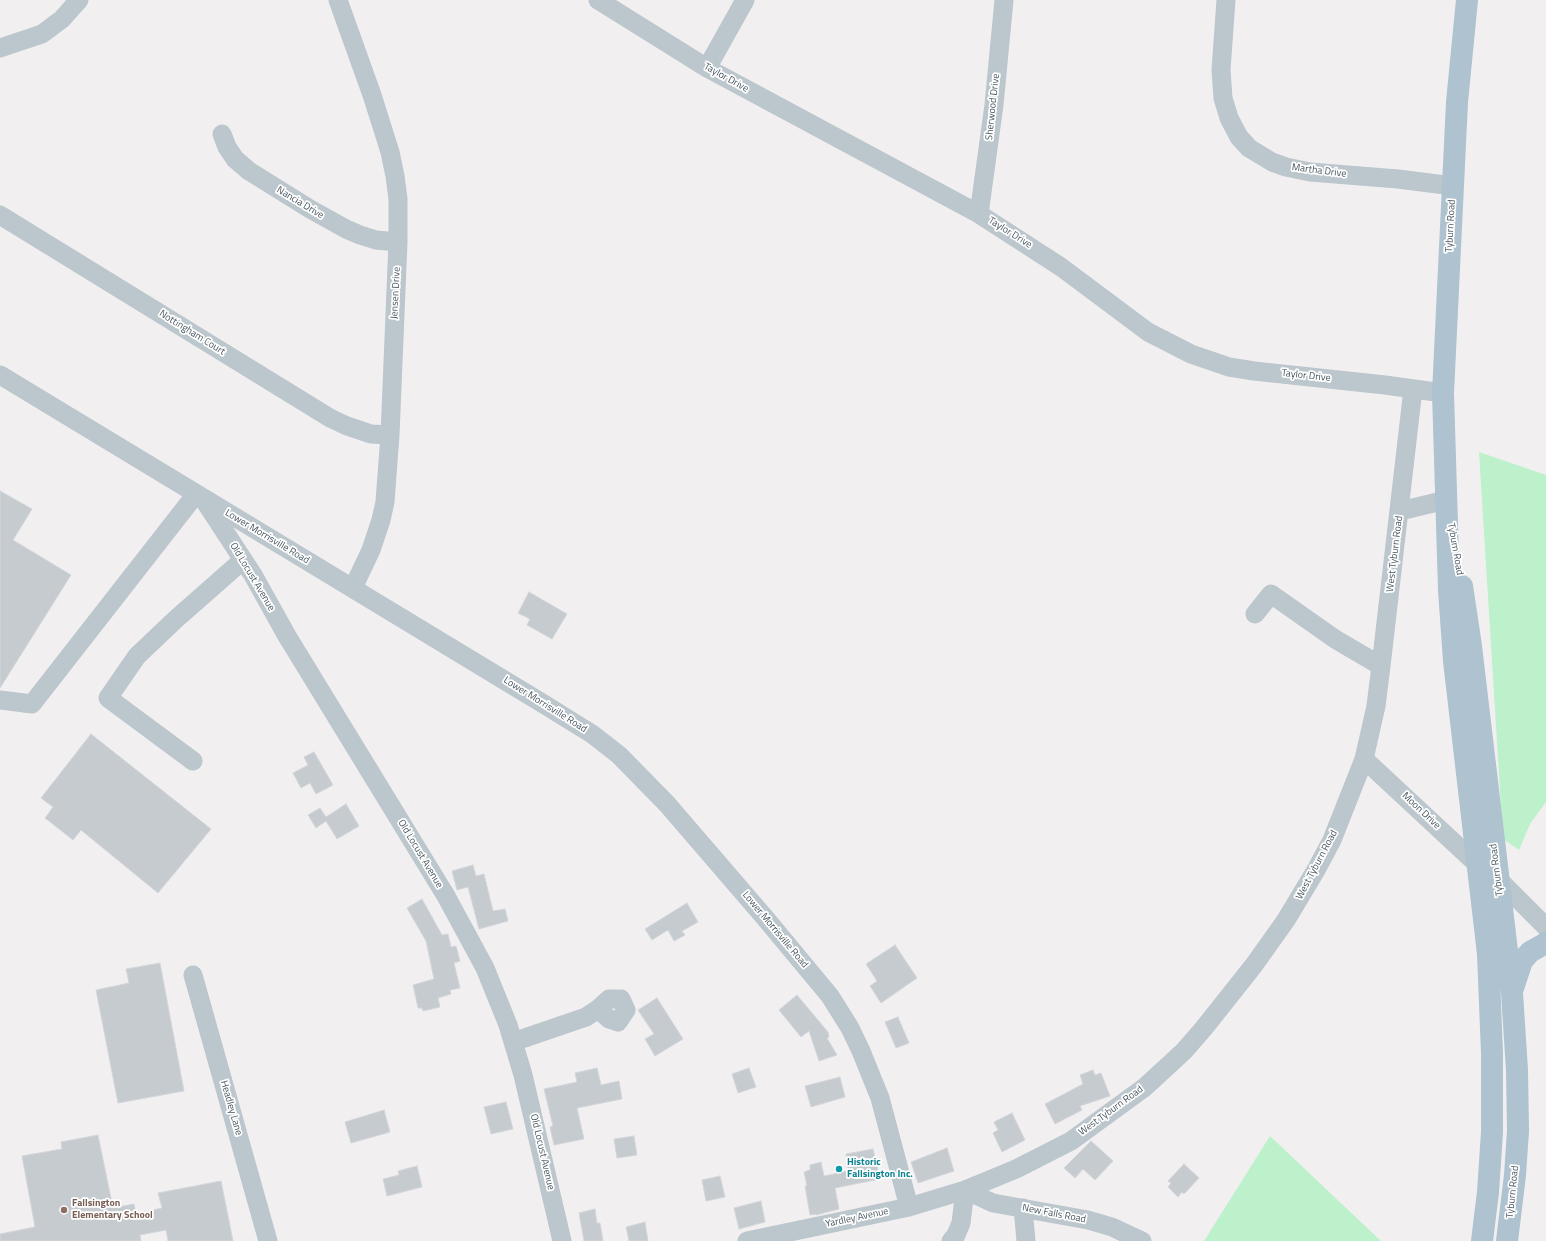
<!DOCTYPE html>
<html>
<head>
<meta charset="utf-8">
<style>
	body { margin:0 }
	canvas { display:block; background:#f2eff0 }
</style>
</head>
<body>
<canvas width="1546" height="1241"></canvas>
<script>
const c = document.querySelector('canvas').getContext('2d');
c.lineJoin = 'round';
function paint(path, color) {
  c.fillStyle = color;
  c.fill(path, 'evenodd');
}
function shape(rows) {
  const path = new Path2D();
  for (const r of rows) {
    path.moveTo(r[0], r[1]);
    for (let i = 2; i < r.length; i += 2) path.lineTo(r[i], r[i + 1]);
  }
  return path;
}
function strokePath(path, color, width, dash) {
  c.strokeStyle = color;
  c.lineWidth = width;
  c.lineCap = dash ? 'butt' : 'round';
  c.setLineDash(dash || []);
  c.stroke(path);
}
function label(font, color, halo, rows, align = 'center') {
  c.font = font + ' "Titillium Web",sans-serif';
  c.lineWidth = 3.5;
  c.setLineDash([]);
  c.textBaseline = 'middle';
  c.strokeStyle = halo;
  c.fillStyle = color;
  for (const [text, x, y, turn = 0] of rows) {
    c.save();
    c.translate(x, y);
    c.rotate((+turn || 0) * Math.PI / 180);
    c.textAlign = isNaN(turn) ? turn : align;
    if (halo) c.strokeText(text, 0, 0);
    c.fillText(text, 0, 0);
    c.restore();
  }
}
const green = shape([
	[1479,452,1546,475,1546,802,1530,824,1519,850,1503,839],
	[1270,1136,1381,1241,1204,1241]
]);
const building = shape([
	[0,491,32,509,13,540,71,575,0,688,0,491],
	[529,592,567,614,552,639,527,625,530,619,518,613,529,592],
	[91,734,211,829,158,893,81,830,73,840,45,818,53,807,41,798,91,734],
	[314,752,333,785,316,794,310,783,301,788,293,773,308,765,304,757,314,752],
	[346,804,359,826,337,839,326,821,316,828,308,815,320,808,326,817,346,804],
	[473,865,476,876,484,874,493,911,505,909,508,921,479,929,468,887,457,890,452,871,473,865],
	[422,899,442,935,448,934,451,947,456,946,460,961,454,963,460,988,450,990,451,994,438,998,440,1007,423,1011,422,1008,418,1008,413,985,434,979,426,941,407,908,422,899],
	[687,903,698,922,682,931,685,935,674,941,668,930,652,940,645,929,687,903],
	[895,945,917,978,881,1003,870,986,877,981,866,964,895,945],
	[160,963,184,1091,118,1103,96,990,129,983,126,969,160,963],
	[797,995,828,1032,829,1037,827,1038,837,1055,819,1061,809,1031,801,1037,779,1010,797,995],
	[657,998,683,1039,655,1056,645,1039,654,1034,638,1010,657,998],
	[898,1017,909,1043,896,1048,885,1022,898,1017],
	[597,1068,601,1085,619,1081,622,1099,577,1108,584,1139,554,1145,550,1127,553,1126,544,1089,577,1082,575,1073,597,1068],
	[749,1068,756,1087,738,1093,732,1074,749,1068],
	[1093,1070,1095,1075,1101,1073,1110,1096,1080,1106,1082,1110,1055,1124,1045,1104,1083,1084,1080,1075,1093,1070],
	[840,1077,845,1097,811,1107,805,1086,840,1077],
	[506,1102,513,1129,491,1134,484,1107,506,1102],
	[384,1110,390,1132,351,1143,345,1122,384,1110],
	[1012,1113,1025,1140,1002,1152,993,1133,998,1130,994,1122,1012,1113],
	[98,1135,113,1208,134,1204,136,1214,162,1208,158,1193,221,1181,233,1241,168,1241,166,1230,140,1235,141,1241,0,1241,0,1234,35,1227,22,1156,62,1149,61,1142,98,1135],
	[634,1136,637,1155,617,1158,614,1139,634,1136],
	[1091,1141,1113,1161,1095,1180,1083,1169,1075,1178,1064,1168,1091,1141],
	[947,1148,954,1171,918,1183,911,1162,947,1148],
	[873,1149,880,1179,835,1188,839,1209,816,1215,816,1214,810,1215,805,1186,807,1186,804,1172,810,1170,810,1165,821,1162,824,1176,848,1171,846,1154,873,1149],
	[1184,1164,1199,1178,1184,1194,1182,1192,1178,1197,1168,1187,1171,1183,1168,1181,1184,1164],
	[417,1166,422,1187,387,1196,383,1179,399,1175,398,1171,417,1166],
	[720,1176,725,1197,706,1201,702,1180,720,1176],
	[761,1201,765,1222,739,1229,734,1208,761,1201],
	[595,1209,597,1223,600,1223,603,1241,584,1241,579,1213,595,1209],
	[645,1222,648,1241,629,1241,626,1227,645,1222]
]);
const minor = shape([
	[338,0,372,95,390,152,395,176,398,199,398,242,390,435,385,502,381,520,371,550,353,588],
	[598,0,707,68,979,214,1061,267,1148,332,1191,354,1229,367,1254,371,1385,385,1443,393],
	[1226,0,1221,70,1223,98,1229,118,1239,137,1249,148,1272,162,1286,167,1310,172,1398,179,1453,186],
	[0,48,42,34,62,19,79,0],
	[707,68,745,0],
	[222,134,227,147,235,159,249,171,310,209,346,229,360,235,376,240,398,242],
	[979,214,994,105,1004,0],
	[0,215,330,418,347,426,371,434,390,435],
	[0,375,542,703,592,734,619,755,667,804,766,919,830,996,850,1028,861,1051,880,1098,909,1207],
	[206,503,253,575,287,636,446,896,485,968,508,1025,523,1075,562,1241],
	[1400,511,1446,500],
	[1255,614,1271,594,1335,639,1381,666],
	[0,700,32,704,196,494],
	[1364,759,1478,865],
	[193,761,108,698,137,656,176,619,243,560],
	[1498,879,1546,927],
	[193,975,268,1241],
	[513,1042,586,1017,598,1009,609,999,621,999,626,1010,618,1022,609,1019,598,1009],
	[965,1190,993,1203,1088,1220,1112,1227,1142,1241],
	[1023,1208,1026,1241],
	[747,1241,909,1207,965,1190,1016,1169,1071,1141,1145,1087,1184,1051,1204,1028,1254,965,1286,920,1316,870,1332,840,1364,759,1376,706,1381,666,1413,389],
	[951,1241,956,1235,961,1223,965,1190]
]);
const major = shape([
	[1467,0,1457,102,1443,393,1449,590,1454,661,1488,954,1492,1053,1492,1132,1488,1192,1482,1241],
	[1462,586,1471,646,1512,993,1517,1070,1518,1131,1515,1175,1507,1241],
	[1513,988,1522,961,1530,952,1546,943]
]);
const markers = [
	[839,1169,4,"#0f9aa8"],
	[64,1210,4,"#8d6e63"]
];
const streetNames = [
	["Taylor Drive",726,78,29],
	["Sherwood Drive",993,107,-84],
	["Martha Drive",1319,171,7],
	["Nancia Drive",300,203,31],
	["Tyburn Road",1451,226,-87],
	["Taylor Drive",1010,233,32],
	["Jensen Drive",396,293,-87],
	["Nottingham Court",192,333,32],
	["Taylor Drive",1306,376,6],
	["Lower Morrisville Road",267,537,31],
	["Tyburn Road",1455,549,80],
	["West Tyburn Road",1395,554,-83],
	["Old Locust Avenue",252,577,59],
	["Lower Morrisville Road",545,705,32],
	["Moon Drive",1421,811,43],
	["Old Locust Avenue",420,854,59],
	["West Tyburn Road",1317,865,-62],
	["Tyburn Road",1497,870,-97],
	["Lower Morrisville Road",775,930,50],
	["Headley Lane",231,1108,74],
	["West Tyburn Road",1111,1111,-36],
	["Old Locust Avenue",542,1152,77],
	["Tyburn Road",1513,1192,-84],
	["New Falls Road",1054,1214,11],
	["Yardley Avenue",857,1218,-12]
];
const cultureNames = [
	["Historic",847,1163],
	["Fallsington Inc.",847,1175]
];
const educationNames = [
	["Fallsington",72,1204],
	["Elementary School",72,1216]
];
paint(green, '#bdf1cb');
paint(building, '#c6cbcf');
strokePath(building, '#d3d6db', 1);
strokePath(minor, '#bbc6cd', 19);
strokePath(major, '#aec2cf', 22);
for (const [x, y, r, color] of markers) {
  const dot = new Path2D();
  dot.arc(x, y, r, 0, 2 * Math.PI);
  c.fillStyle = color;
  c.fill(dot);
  strokePath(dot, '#fff', 1.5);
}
label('10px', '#47555e', '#fff', streetNames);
label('bold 10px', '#0d838f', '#fff', cultureNames, 'left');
label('bold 10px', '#785e54', '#fff', educationNames, 'left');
</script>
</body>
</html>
